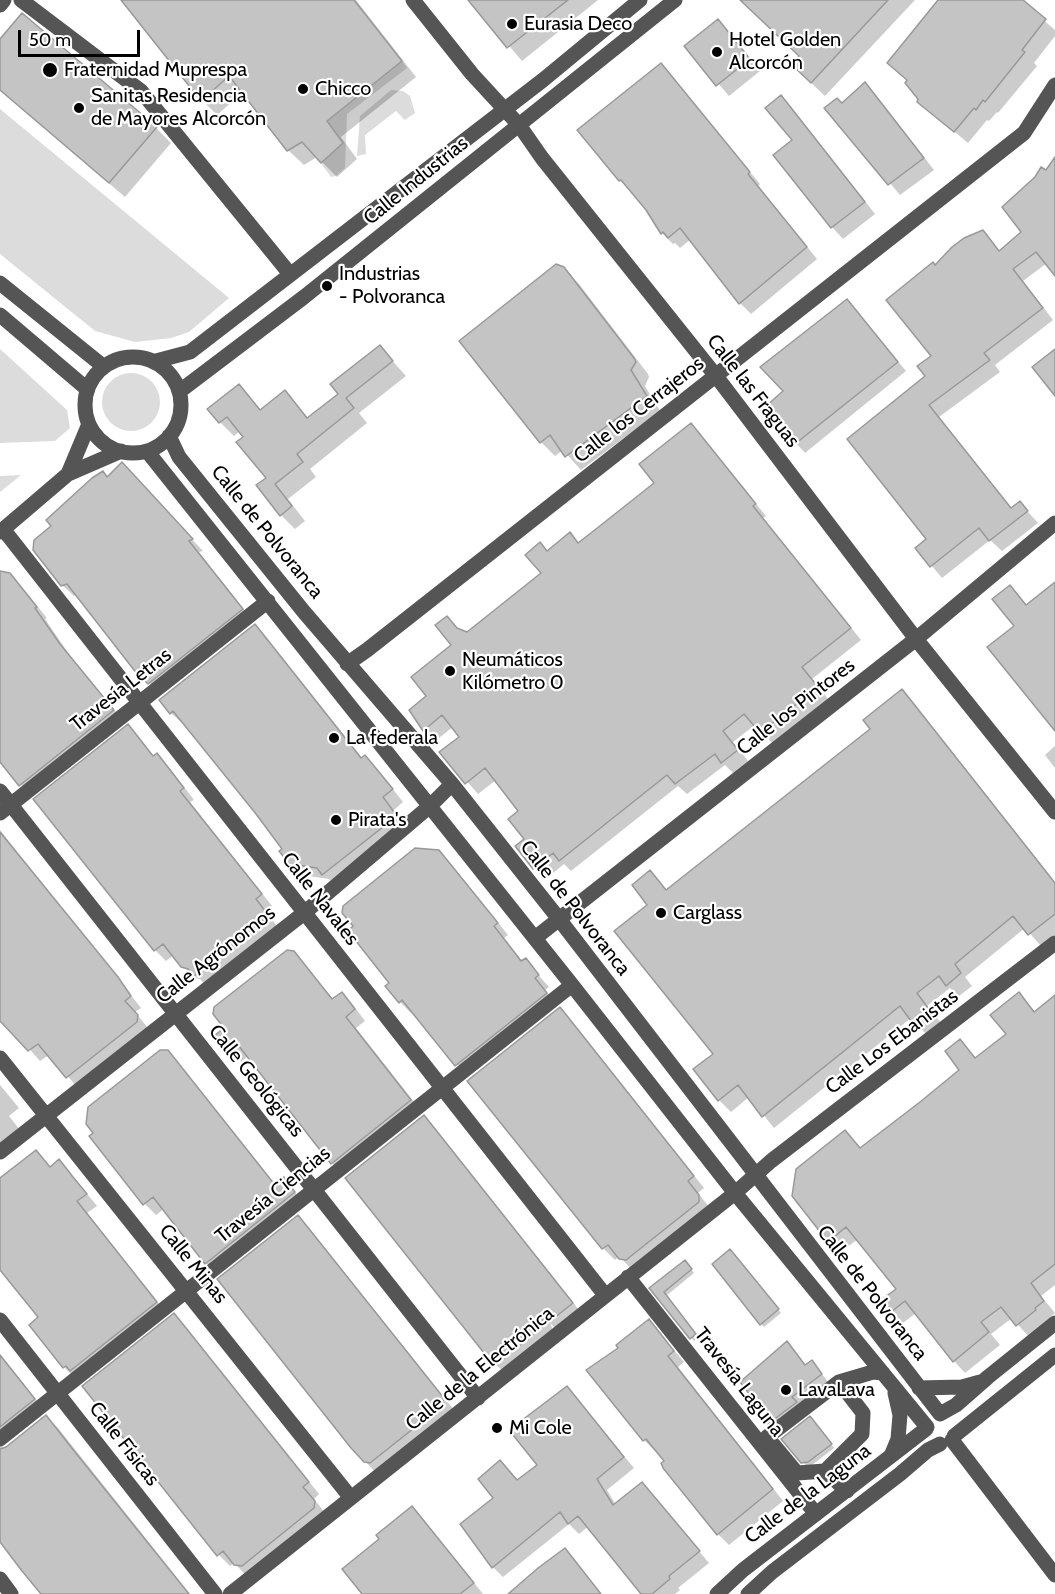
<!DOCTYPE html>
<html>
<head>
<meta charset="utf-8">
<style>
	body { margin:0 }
	#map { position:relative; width:1055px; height:1594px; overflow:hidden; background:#fff; font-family:Cabin,sans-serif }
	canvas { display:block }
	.scale { position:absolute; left:18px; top:30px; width:122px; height:27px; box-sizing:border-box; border:3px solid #000; border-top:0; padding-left:8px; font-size:18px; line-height:21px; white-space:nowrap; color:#000; -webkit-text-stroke:4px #fff; paint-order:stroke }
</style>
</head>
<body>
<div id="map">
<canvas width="1055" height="1594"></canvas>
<div class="scale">50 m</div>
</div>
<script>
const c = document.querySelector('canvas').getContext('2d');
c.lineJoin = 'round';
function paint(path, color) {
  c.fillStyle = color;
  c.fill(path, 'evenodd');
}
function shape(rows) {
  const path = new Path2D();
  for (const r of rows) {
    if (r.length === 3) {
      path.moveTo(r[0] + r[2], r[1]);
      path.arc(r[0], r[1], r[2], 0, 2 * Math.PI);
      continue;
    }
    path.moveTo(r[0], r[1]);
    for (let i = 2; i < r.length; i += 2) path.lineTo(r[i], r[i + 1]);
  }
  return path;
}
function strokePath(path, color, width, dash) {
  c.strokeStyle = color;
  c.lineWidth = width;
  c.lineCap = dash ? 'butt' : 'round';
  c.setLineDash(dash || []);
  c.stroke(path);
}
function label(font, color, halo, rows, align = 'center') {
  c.font = font + ' Cabin,sans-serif';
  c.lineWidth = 4.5;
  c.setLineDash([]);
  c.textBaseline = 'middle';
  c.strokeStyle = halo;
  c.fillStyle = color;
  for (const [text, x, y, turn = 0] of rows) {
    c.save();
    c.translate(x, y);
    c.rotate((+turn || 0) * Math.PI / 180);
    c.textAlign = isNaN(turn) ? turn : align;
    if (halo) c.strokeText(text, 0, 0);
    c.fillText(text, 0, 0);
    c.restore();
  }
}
const green = shape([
	[402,61,407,68,347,114,345,168,336,176,331,177,321,163,343,143,327,121],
	[391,90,403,91,410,96,415,113,405,120,396,111,365,135,366,154,357,156,360,116],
	[0,109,229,298,189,332,171,338,135,342,95,331,0,254],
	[0,349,67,410,70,428,55,441,0,443],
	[131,402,29],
	[21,475,0,492,0,476]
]);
const shadow = shape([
	[123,0,356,0,416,77,341,137,357,159,337,177,317,157,304,165,288,150,243,92,217,115,202,100],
	[470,0,598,0,522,61],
	[750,0,915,0,825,96,806,78,801,56],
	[940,0,1020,0,1055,30,1055,36,1034,63,1037,66,998,113,997,112,989,121,987,120,968,143,919,102,920,99,908,81,889,63],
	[23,15,156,128,171,143,125,197,0,90,0,42],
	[718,21,760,71,729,96,686,46],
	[661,65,760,184,758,186,817,259,751,314,740,303,691,239,680,248,675,243,673,244,662,233,647,209,620,180],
	[865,85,876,95,934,170,900,195,827,108,842,104],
	[781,97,792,108,875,214,843,239,832,227,794,141],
	[1055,160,1055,275,1047,263,1023,281,1053,320,995,365,1000,372,939,417,1012,509,1020,503,1038,523,1002,551,990,540,942,578,917,548,928,539,928,376,933,356,936,267,982,232,1000,252,1023,233,1046,172],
	[564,269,579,284,648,374,649,377,645,386,660,411,581,470,563,450,555,456,541,442],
	[847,301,906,371,805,453,796,443,785,391],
	[380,347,406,376,359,413,367,423,310,469,316,477,288,499,305,521,295,529,281,515,268,478,245,437,240,431,234,436,220,422,239,386,261,410,284,392,309,419,340,394],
	[691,425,766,516,763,518,861,640,812,679,828,699,772,743,755,725,733,742,748,761,733,773,725,765,687,794,678,786,571,871,564,864,546,879,535,868,520,811,496,780,478,794,441,752,461,737,453,727,435,741,424,731,411,710,429,697,460,631,467,634,543,573,548,552,570,534,580,544,656,484],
	[103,473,108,478,133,476,203,551,199,552,253,621,160,694,135,669,78,595,74,596,62,585,53,526],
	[0,573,9,574,21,586,47,618,45,619,71,657,124,722,31,796,0,760],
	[255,626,267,638,363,759,365,757,377,769,403,802,394,810,408,828,335,886,329,879,309,876,305,879,294,867,281,852,284,849,185,723,183,724,171,713],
	[902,691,913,702,1055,882,1055,935,1041,946,1025,928,965,977,972,986,959,996,950,988,927,1006,942,1024,927,1035,911,1018,774,1128,749,1097,731,1112,719,1100,715,1054,649,906,650,872,668,891,872,729],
	[128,726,154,757,157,755,168,766,194,800,190,802,272,906,266,911,276,925,276,930,207,986,200,979,194,978,174,955,166,961,155,950],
	[1055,746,1055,768,1045,755],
	[0,830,141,1008,135,1012,148,1028,78,1088,49,1055,40,1061,0,1016],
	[439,851,450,863,508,935,504,938,523,962,525,960,549,987,545,990,557,1004,467,1076,413,1011,411,1013,400,1002,391,983],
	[293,952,334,1000,342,994,353,1005,365,1021,356,1028,422,1112,343,1174,332,1163,248,1056,241,1062,217,1036,227,1028],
	[1019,994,1035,1012,1055,997,1055,1285,1041,1296,1055,1313,1029,1337,1012,1318,991,1334,1000,1345,965,1373,954,1361,916,1313,899,1326,887,1315,898,1289,858,1239,841,1252,829,1241,845,1132,861,1149,961,1071,960,1041,976,1059,1008,1034],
	[571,1020,704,1188,698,1193,710,1208,632,1270,619,1256,615,1260,603,1248,469,1081],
	[179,1064,276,1186,284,1179,305,1204,217,1274,206,1263,164,1209,156,1215,145,1204,91,1136],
	[0,1085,19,1108,9,1116,20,1130,0,1151],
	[424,1117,435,1128,583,1315,560,1333,550,1323,556,1337,505,1373,493,1362],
	[36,1152,51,1168,59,1161,70,1173,97,1206,87,1213,167,1314,75,1378,64,1367,40,1317,0,1267,0,1181],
	[298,1217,309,1228,454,1410,376,1473,365,1461],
	[733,1254,781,1313,764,1327,761,1324],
	[688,1265,694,1273,666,1296,698,1338,694,1341,651,1288],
	[174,1315,185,1326,319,1494,314,1499,326,1514,247,1576,234,1563,230,1566,219,1555,84,1386],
	[649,1321,684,1362,678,1367,783,1501,729,1545,718,1534,666,1461,657,1450,655,1451,644,1440,620,1348],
	[787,1343,806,1366,812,1362,830,1384,778,1433,753,1407,758,1403],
	[0,1354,45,1411,4,1443,2,1449,6,1448,46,1417,58,1428,190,1594,43,1594,0,1540],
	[567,1388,634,1468,607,1490,616,1505,652,1495,709,1563,678,1588,680,1590,675,1594,643,1594,589,1526,579,1534,569,1524,503,1577,493,1567,495,1498,500,1462,518,1481,539,1465],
	[813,1421,834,1448,812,1465,806,1465,802,1462],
	[412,1508,423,1519,483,1594,364,1594,381,1539]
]);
const building = shape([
	[121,0,354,0,402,61,327,121,343,143,321,163,302,142,287,151,229,76,201,101,121,0],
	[468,0,568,0,507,48,468,0],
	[740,0,888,0,811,83,791,64,799,56,740,0],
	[938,0,1023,0,1046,19,1022,50,1025,52,985,102,983,100,976,110,974,108,954,132,917,102,918,99,905,83,907,80,887,63,938,0],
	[22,13,157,127,109,183,0,90,0,39,22,13],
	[718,19,750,59,716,86,684,46,718,19],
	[661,63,750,172,748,174,807,247,739,304,680,228,668,238,663,232,661,234,646,210,621,180,619,181,577,130,661,63],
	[865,82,924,158,888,185,824,108,837,98,842,103,865,82],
	[781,95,865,202,831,228,773,155,792,140,765,108,781,95],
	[1055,157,1055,276,1036,252,1013,269,1043,308,984,353,990,360,929,405,1011,508,1020,501,1028,511,989,541,979,528,930,567,915,548,926,539,847,439,925,376,917,366,931,356,886,300,933,262,935,265,952,247,964,238,983,230,999,251,1021,232,1002,207,1035,177,1041,167,1046,170,1055,157],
	[556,264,564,267,634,358,636,362,631,370,647,396,565,457,550,435,540,443,459,341,556,264],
	[847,299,898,362,795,444,765,407,783,391,760,367,847,299],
	[380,345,393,361,346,398,354,408,297,454,303,462,275,484,292,506,280,516,256,485,266,478,236,442,243,437,227,417,219,423,207,409,239,384,260,410,285,390,307,418,338,394,330,384,380,345],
	[1055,349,1055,396,1032,367,1055,349],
	[691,423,756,504,753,506,851,628,802,667,818,687,760,733,744,714,723,731,738,750,721,763,715,754,675,784,667,775,559,861,553,853,533,869,515,846,524,839,508,819,518,811,485,768,465,784,439,752,459,737,442,715,423,731,409,710,426,696,411,677,451,645,435,625,447,616,457,628,467,632,541,573,525,555,540,542,547,551,570,532,578,543,596,529,654,483,639,464,691,423],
	[122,462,193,539,189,541,243,609,148,684,134,670,67,584,61,586,33,550,34,540,51,526,46,520,92,478,103,471,107,477,122,462],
	[0,571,10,573,37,607,35,608,60,644,114,710,19,786,0,762,0,571],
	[1055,582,1055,731,987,647,1014,626,992,599,1010,585,1026,605,1055,582],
	[255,624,361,758,365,755,393,789,383,797,397,816,322,875,317,868,297,865,292,868,279,851,282,849,256,814,173,711,170,714,159,700,255,624],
	[902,689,1055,883,1055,914,1028,935,1013,916,955,964,961,973,946,986,939,976,917,993,931,1012,914,1025,900,1006,762,1117,738,1085,718,1101,693,1069,713,1054,614,931,647,905,632,885,650,870,666,890,870,729,863,720,902,689],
	[128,724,153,756,157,753,184,788,180,791,262,894,256,899,266,912,265,919,194,976,188,969,181,967,163,944,154,951,33,799,128,724],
	[0,832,118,977,131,996,125,1001,138,1015,137,1022,66,1078,38,1044,28,1051,0,1021,0,832],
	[415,848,439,850,498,923,494,926,508,944,521,961,526,958,539,975,535,978,547,993,455,1066,402,1000,399,1003,385,986,389,983,348,931,353,926,342,913,343,906,415,848],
	[287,950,294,951,332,999,342,992,355,1009,346,1017,411,1100,331,1164,238,1045,228,1052,215,1035,224,1028,213,1014,214,1007,287,950],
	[1019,992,1034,1012,1055,995,1055,1264,1031,1283,1044,1301,1035,1308,1036,1310,1016,1326,1001,1307,981,1322,989,1332,953,1362,905,1301,886,1316,877,1303,896,1289,846,1227,828,1242,792,1196,796,1169,845,1130,860,1148,920,1102,959,1070,945,1051,960,1039,975,1058,1006,1034,990,1015,1019,992],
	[560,1007,694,1176,688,1181,699,1195,699,1202,626,1260,619,1259,608,1245,602,1249,467,1081,560,1007],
	[160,1050,168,1050,275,1185,284,1177,295,1192,205,1264,153,1197,143,1205,89,1136,93,1133,86,1124,88,1107,160,1050],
	[424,1115,573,1303,548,1323,541,1314,545,1325,498,1363,492,1363,345,1178,424,1115],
	[36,1150,50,1167,59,1159,73,1177,87,1194,77,1201,157,1302,70,1371,66,1366,63,1368,29,1325,38,1317,0,1270,0,1178,36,1150],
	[298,1215,443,1397,443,1405,370,1463,364,1462,351,1448,217,1279,298,1215],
	[730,1249,779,1309,760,1325,712,1264,730,1249],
	[685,1260,692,1269,664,1292,696,1334,690,1339,649,1288,685,1260],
	[174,1313,309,1482,303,1487,315,1501,314,1508,242,1566,234,1565,223,1551,217,1556,82,1386,174,1313],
	[649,1319,674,1351,668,1356,773,1489,717,1535,663,1468,661,1463,664,1461,646,1439,643,1441,586,1370,618,1348,616,1345,649,1319],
	[787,1341,805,1365,812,1360,822,1374,792,1397,797,1402,768,1424,751,1407,756,1403,740,1382,787,1341],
	[0,1355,35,1399,0,1427,0,1355],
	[567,1386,624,1457,597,1479,613,1505,642,1482,700,1551,669,1576,670,1579,652,1594,641,1594,578,1516,568,1524,560,1512,492,1568,460,1524,493,1498,478,1479,500,1460,517,1480,537,1465,509,1430,567,1386],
	[46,1415,71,1447,189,1594,41,1594,22,1571,0,1542,0,1449,6,1447,46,1415],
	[810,1416,832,1444,808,1462,801,1463,781,1439,810,1416],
	[412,1506,474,1583,460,1594,362,1594,342,1569,379,1539,376,1535,412,1506],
	[565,1548,601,1594,508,1594,538,1568,565,1548]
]);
const minor = shape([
	[21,0,141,91,290,274],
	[413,0,472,74,519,125,542,158,716,376,916,639,1055,812],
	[0,5,4,0],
	[0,283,103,366],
	[0,315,87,389],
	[133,405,48],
	[156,361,190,352,543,80,640,0],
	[180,391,304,297,675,0],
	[169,436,179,457,304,612,452,784,559,919,940,1414,956,1405,988,1377,1055,1323],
	[147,451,572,985,735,1193,927,1427],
	[68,474,89,424],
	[3,529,605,1295],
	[0,532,68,474,121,451],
	[347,664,367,650,1024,133,1055,85],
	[0,791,478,1398],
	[0,813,268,601],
	[535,938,916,639,1055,523],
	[0,1058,351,1498],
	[0,1152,304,913,430,806,452,784],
	[628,1277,816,1514],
	[0,1320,215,1594],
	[839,1382,863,1413,862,1434,825,1471,797,1473,767,1437,839,1382,873,1372,883,1373],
	[919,1388,962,1387,980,1382],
	[954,1436,1055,1355],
	[0,1439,572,985],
	[952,1440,1055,1575],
	[891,1456,898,1439,900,1415,895,1393],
	[825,1471,847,1491],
	[0,1579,11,1594],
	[230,1594,735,1193,771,1161,1055,943],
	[717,1594,743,1570,926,1429],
	[748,1594,772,1572,900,1474,928,1450,940,1444]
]);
const markers = [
	[512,24,6,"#000"],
	[717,52,6,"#000"],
	[50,70,8,"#000"],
	[303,89,6,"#000"],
	[79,108,6,"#000"],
	[327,286,6,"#000"],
	[450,671,6,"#000"],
	[334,738,6,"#000"],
	[336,820,6,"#000"],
	[661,913,6,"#000"],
	[786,1390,6,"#000"],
	[497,1428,6,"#000"]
];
const poiNames = [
	["Eurasia Deco",524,24],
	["Hotel Golden",729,40],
	["Alcorcón",729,63],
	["Fraternidad Muprespa",64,70],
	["Chicco",315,89],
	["Sanitas Residencia",91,96],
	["de Mayores Alcorcón",91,119],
	["Industrias",339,274],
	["- Polvoranca",339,297],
	["Neumáticos",462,660],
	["Kilómetro 0",462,683],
	["La federala",346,738],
	["Pirata's",348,820],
	["Carglass",673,913],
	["LavaLava",798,1390],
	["Mi Cole",509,1428]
];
const streetNames = [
	["Calle Industrias",416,181,-39],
	["Calle las Fraguas",753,391,52],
	["Calle los Cerrajeros",639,410,-38],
	["Calle de Polvoranca",267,532,51],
	["Travesía Letras",121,690,-38],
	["Calle los Pintores",796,707,-38],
	["Calle Navales",320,899,52],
	["Calle de Polvoranca",575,908,52],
	["Calle Agrónomos",216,955,-38],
	["Calle Los Ebanistas",892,1042,-37],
	["Calle Geológicas",256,1081,51],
	["Travesía Ciencias",273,1195,-39],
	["Calle Minas",193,1264,51],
	["Calle de Polvoranca",872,1293,52],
	["Calle de la Electrónica",480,1369,-39],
	["Travesía Laguna",739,1382,52],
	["Calle Físicas",124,1444,52],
	["Calle de la Laguna",808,1494,-37]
];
paint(green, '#dcdcdc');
paint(shadow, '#0003');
paint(building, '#c4c4c4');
strokePath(building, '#999', 1.5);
strokePath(minor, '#555', 15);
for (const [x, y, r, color] of markers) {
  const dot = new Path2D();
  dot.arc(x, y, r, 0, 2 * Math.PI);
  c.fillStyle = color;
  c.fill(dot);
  strokePath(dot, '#fff', 2);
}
label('20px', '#000', '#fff', poiNames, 'left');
label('20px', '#000', '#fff', streetNames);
</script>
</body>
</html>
